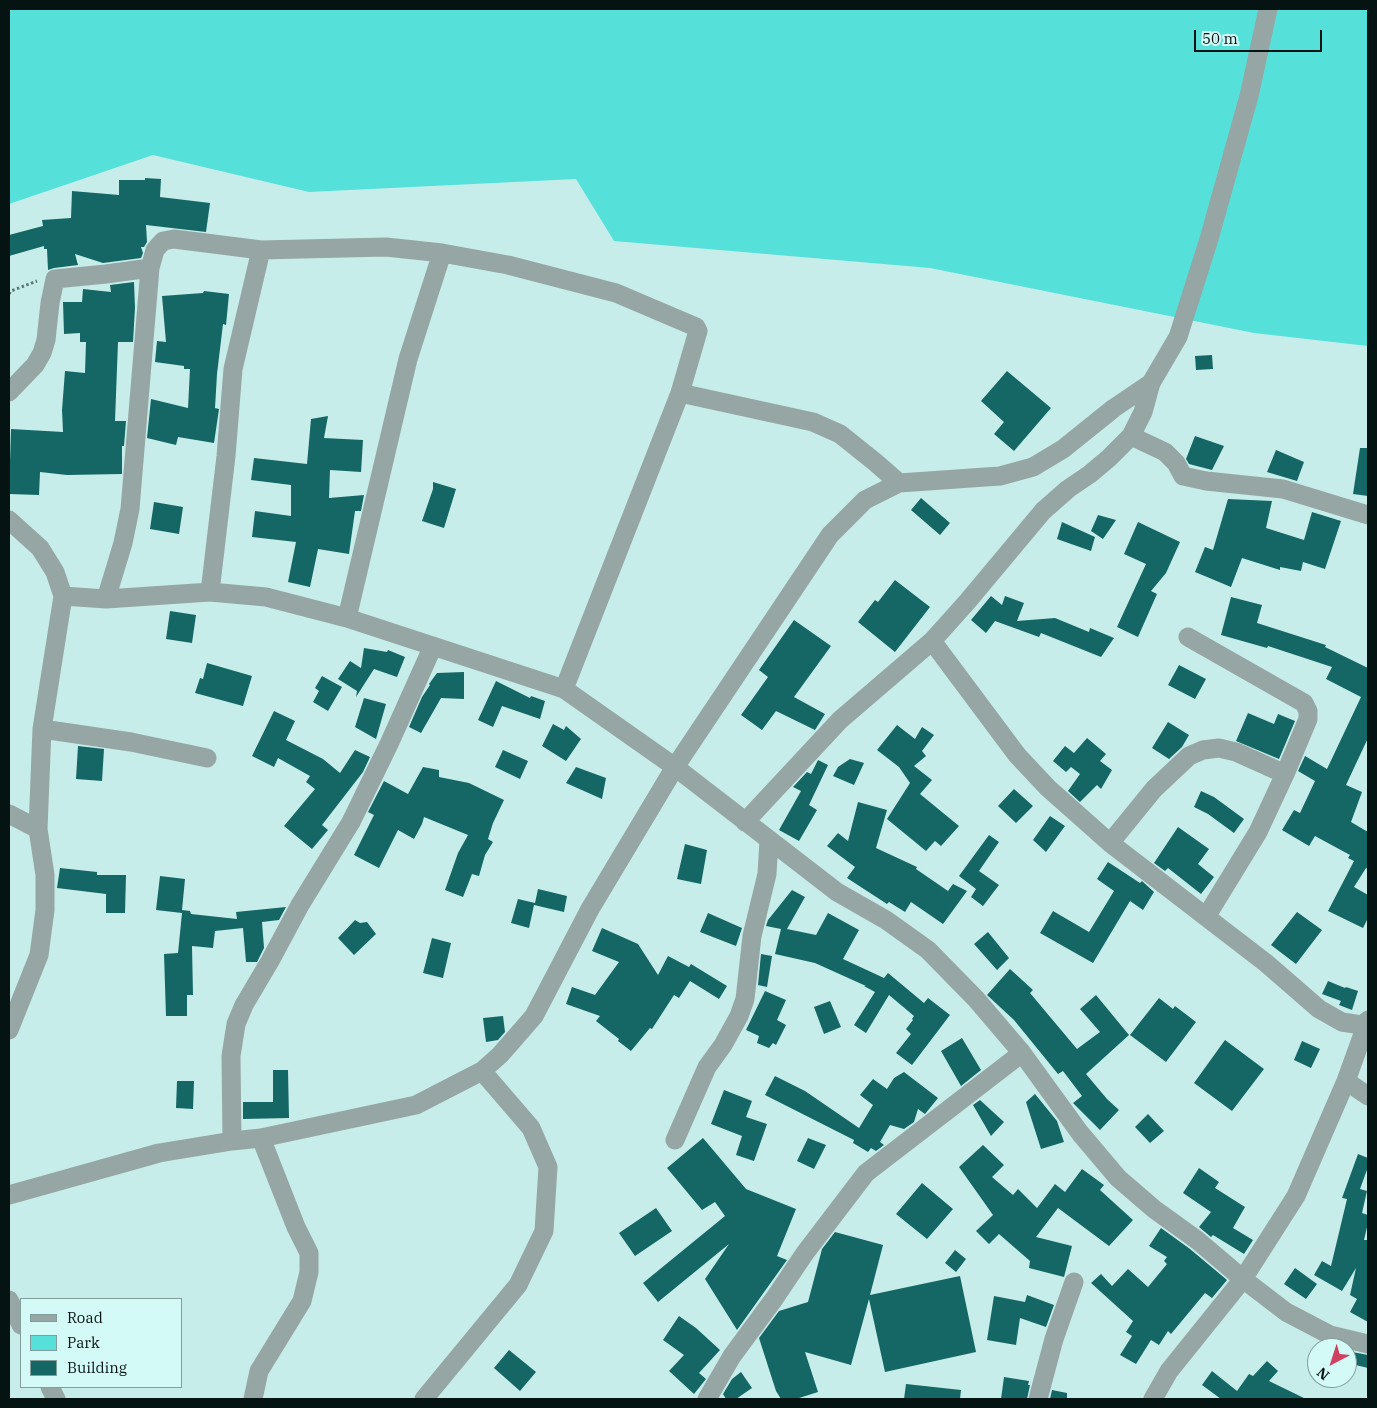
<!DOCTYPE html>
<html>
<head>
<meta charset="utf-8">
<style>
	body { margin:0 }
	#map { position:relative; width:1377px; height:1408px; overflow:hidden; background:#c7edea; font-family:"IBM Plex Serif",serif }
	canvas { display:block }
	.frame { position:absolute; inset:0; border:10px solid #051312; pointer-events:none }
	.legend { position:absolute; left:20px; top:1298px; width:162px; height:90px; box-sizing:border-box; background:#d4faf7; border:1px solid #819e9b; margin:0; padding:6px 9px; list-style:none; font-size:15px; color:#051312 }
	.legend li { display:flex; align-items:center; gap:10px; height:25px }
	.legend b { width:25px; border:1px solid #819e9b }
	.north { position:absolute; left:1307px; top:1338px; width:50px; height:50px; box-sizing:border-box; background:#d4faf7; border:1px solid #819e9b; border-radius:50%; rotate:220deg; font-size:14px; font-weight:700; line-height:20px; text-align:center; color:#051312 }
	.north::after { content:''; display:block; margin:auto; width:18px; height:22px; background:#cf4061; clip-path:polygon(50% 0,100% 100%,50% 72%,0 100%) }
	.scale { position:absolute; left:1194px; top:30px; width:128px; height:22px; box-sizing:border-box; border:2px solid #051312; border-top:0; padding-left:6px; font-size:15px; line-height:18px; white-space:nowrap; color:#051312; -webkit-text-stroke:4px #d4faf7; paint-order:stroke }
</style>
</head>
<body>
<div id="map">
<canvas width="1377" height="1408"></canvas>
<div class="frame"></div>
<ul class="legend">
<li><b style="height:6px;background:#96a6a4"></b>Road</li>
<li><b style="height:14px;background:#56e0da"></b>Park</li>
<li><b style="height:14px;background:#146764"></b>Building</li>
</ul>
<div class="north">N</div>
<div class="scale">50 m</div>
</div>
<script>
const c = document.querySelector('canvas').getContext('2d');
c.lineJoin = 'round';
function paint(path, color) {
  c.fillStyle = color;
  c.fill(path, 'evenodd');
}
function shape(rows) {
  const path = new Path2D();
  for (const r of rows) {
    path.moveTo(r[0], r[1]);
    for (let i = 2; i < r.length; i += 2) path.lineTo(r[i], r[i + 1]);
  }
  return path;
}
function strokePath(path, color, width, dash) {
  c.strokeStyle = color;
  c.lineWidth = width;
  c.lineCap = dash ? 'butt' : 'round';
  c.setLineDash(dash || []);
  c.stroke(path);
}
const green = shape([
	[9,9,1368,9,1368,346,1254,333,930,268,614,241,576,179,309,192,153,155,9,204]
]);
const building = shape([
	[145,178,161,179,160,197,210,203,206,232,146,225,147,242,144,247,141,247,143,253,141,258,103,263,75,254,78,265,54,268,48,270,47,249,44,249,44,246,9,256,9,235,43,226,42,220,71,218,72,191,119,195,119,180,145,180],
	[134,282,135,308,133,342,118,342,115,421,126,421,124,446,122,446,122,474,67,475,40,472,39,495,9,494,11,429,63,432,62,410,65,371,85,373,86,342,80,342,80,333,64,334,63,302,82,302,83,289,111,292,110,285],
	[204,291,229,294,226,325,223,324,217,374,215,408,219,409,214,443,178,437,176,445,147,438,151,399,188,408,190,369,184,369,184,366,155,362,157,341,166,342,162,296,203,293],
	[1212,355,1213,369,1196,370,1195,356],
	[1007,371,1051,408,1014,451,994,434,1004,422,981,401],
	[328,416,324,438,363,440,361,472,330,470,329,498,364,495,361,511,355,511,349,554,318,549,310,587,288,582,296,542,252,537,255,511,291,516,291,485,251,480,254,458,307,464,311,419],
	[1195,436,1224,446,1212,470,1189,464,1186,459],
	[1360,448,1368,448,1368,496,1353,494],
	[1276,450,1304,462,1297,481,1267,472],
	[433,482,456,489,444,528,422,521,433,489],
	[921,498,950,523,940,535,911,510],
	[1228,499,1272,501,1266,528,1304,540,1312,512,1341,521,1325,569,1303,562,1301,571,1280,567,1280,570,1242,558,1231,587,1195,572,1205,547,1213,550],
	[154,502,183,507,179,534,150,529],
	[1098,515,1116,520,1103,539,1091,531],
	[1062,522,1095,537,1091,551,1057,539],
	[1138,522,1180,542,1166,573,1151,591,1157,594,1138,637,1117,627,1146,564,1124,554],
	[895,580,930,607,895,652,858,622,875,600,878,602],
	[991,596,1002,605,1005,596,1024,603,1017,621,1055,618,1089,632,1090,628,1114,638,1101,657,1041,633,1039,637,995,621,986,633,971,620],
	[1231,597,1262,605,1257,623,1326,645,1325,647,1368,668,1368,738,1346,785,1362,792,1351,822,1368,832,1368,869,1366,868,1354,887,1368,895,1368,918,1363,928,1328,911,1354,861,1348,858,1350,855,1315,836,1309,846,1282,830,1294,810,1300,813,1315,781,1298,771,1305,756,1327,769,1361,697,1326,679,1332,667,1268,646,1267,648,1221,635],
	[170,611,196,615,192,643,166,639],
	[794,620,831,646,794,697,825,714,815,730,776,711,762,730,741,715,768,677,759,670],
	[364,648,387,652,388,650,405,657,397,677,374,669,356,697,357,691,338,679,350,661,361,668],
	[207,663,252,676,243,706,195,693,200,678,203,679],
	[1179,665,1206,679,1195,699,1168,685],
	[464,672,464,699,441,698,421,733,409,727,422,697,430,685,429,684,437,673],
	[322,676,342,687,328,711,313,702,319,691,315,688],
	[496,681,530,698,531,696,545,701,540,719,502,706,493,727,478,720],
	[364,698,386,704,376,739,355,727],
	[274,711,295,721,286,740,323,759,340,773,355,750,370,757,363,772,322,825,328,830,312,849,284,826,315,789,306,782,310,776,278,758,274,767,252,756],
	[1248,713,1274,724,1278,714,1295,721,1279,759,1236,741],
	[1168,722,1189,735,1182,747,1169,759,1152,748],
	[553,724,564,730,566,726,581,739,566,761,542,746],
	[897,725,915,739,922,727,934,735,922,751,926,756,914,766,932,780,920,794,959,826,941,846,935,841,926,851,887,819,910,783,899,767,877,750],
	[1087,738,1106,754,1100,761,1112,770,1101,789,1097,785,1080,802,1068,791,1080,774,1071,767,1066,772,1053,761,1065,746,1074,753],
	[78,746,104,749,102,781,76,779],
	[503,750,528,761,520,779,495,767],
	[850,759,864,763,854,785,833,776,838,767],
	[818,760,828,765,809,805,817,810,799,841,779,830,801,791,793,787,807,772,811,774],
	[423,767,439,770,439,777,469,783,504,800,493,823,488,839,493,842,485,855,479,876,472,874,463,897,445,890,458,853,468,835,424,817,422,824,414,839,398,830,379,868,354,855,374,815,368,812,384,781,408,794],
	[576,767,606,778,602,799,566,783],
	[1014,789,1033,806,1016,823,998,806],
	[1201,791,1214,797,1244,819,1234,833,1208,814,1194,807],
	[858,802,887,810,876,848,917,867,916,869,948,891,953,884,967,891,943,924,911,902,905,912,889,902,887,904,847,878,855,867,827,846,838,833,848,841],
	[1050,816,1065,826,1046,852,1033,840],
	[1178,827,1209,849,1198,864,1214,877,1201,894,1168,868,1165,871,1154,863],
	[989,835,999,842,979,871,999,885,983,906,971,897,976,889,959,876],
	[685,844,707,850,701,884,677,879],
	[1108,862,1140,883,1142,881,1154,892,1143,910,1130,901,1093,963,1040,933,1053,911,1089,932,1114,891,1097,879],
	[60,868,97,872,97,875,126,875,125,913,106,913,106,894,57,888],
	[160,876,185,879,182,910,190,911,191,914,237,919,236,912,286,907,279,920,262,922,264,948,257,962,246,962,243,928,215,931,213,948,192,946,193,995,187,995,187,1016,166,1016,164,954,178,953,182,913,156,910],
	[538,889,567,896,564,912,534,905,529,928,511,923,518,899,535,903],
	[792,890,805,897,787,929,816,935,828,913,859,930,843,959,884,978,888,973,924,1003,928,998,950,1015,912,1065,896,1053,911,1034,906,1029,913,1020,912,1019,914,1016,889,995,866,1033,854,1025,875,992,864,986,866,986,815,963,775,954,781,929,766,926,768,920],
	[1297,912,1322,930,1296,964,1271,945],
	[708,913,742,928,736,946,700,932],
	[355,920,360,923,367,922,376,934,354,955,338,938],
	[602,928,638,944,658,975,668,956,689,967,691,964,727,986,719,999,690,981,679,998,674,995,652,1029,650,1028,631,1051,618,1041,619,1039,596,1021,600,1016,566,1004,572,987,595,995,619,962,592,951],
	[988,932,1009,958,997,970,974,944],
	[432,938,451,943,443,978,423,973],
	[761,954,772,956,767,987,758,985],
	[1010,969,1033,990,1030,993,1077,1049,1100,1032,1080,1009,1096,995,1129,1035,1086,1074,1107,1099,1119,1110,1100,1130,1073,1103,1082,1096,1063,1071,1058,1074,1014,1020,987,995],
	[1328,981,1345,988,1346,987,1358,991,1352,1010,1339,1005,1341,1001,1322,994],
	[765,991,786,1000,777,1020,786,1025,776,1045,773,1043,769,1048,757,1043,759,1036,746,1030],
	[1159,998,1173,1009,1175,1006,1196,1022,1166,1062,1130,1035],
	[830,1001,841,1027,824,1034,814,1007],
	[503,1016,505,1032,498,1040,486,1042,483,1018],
	[962,1038,981,1070,961,1086,941,1051],
	[1225,1040,1264,1069,1232,1111,1194,1083],
	[1302,1041,1320,1049,1311,1068,1294,1060],
	[273,1070,288,1070,289,1118,243,1119,243,1102,273,1102],
	[904,1072,938,1098,925,1114,918,1109,914,1122,904,1129,890,1125,880,1142,884,1145,876,1151,871,1148,868,1152,853,1143,854,1140,765,1095,775,1076,805,1091,859,1128,873,1105,860,1095,873,1079,887,1089,894,1078],
	[177,1081,194,1081,193,1109,176,1108],
	[724,1090,752,1101,746,1117,767,1124,754,1161,736,1155,742,1136,711,1124],
	[1035,1094,1057,1121,1064,1142,1041,1149,1026,1102],
	[980,1100,1004,1122,991,1136,973,1105],
	[1148,1114,1164,1131,1150,1143,1135,1127],
	[703,1138,746,1189,796,1209,777,1256,787,1260,737,1330,705,1279,729,1244,658,1302,643,1283,725,1216,715,1202,702,1210,667,1168],
	[808,1138,826,1145,814,1169,797,1161],
	[983,1145,1004,1165,992,1177,1013,1195,1018,1189,1037,1208,1055,1184,1065,1192,1082,1169,1104,1185,1100,1190,1133,1220,1109,1246,1058,1208,1036,1237,1072,1246,1064,1277,1029,1268,1030,1261,999,1234,989,1244,976,1231,993,1215,959,1167],
	[1358,1154,1368,1158,1368,1167,1360,1189,1367,1191,1362,1213,1368,1215,1368,1223,1364,1240,1368,1240,1368,1322,1350,1312,1357,1299,1350,1295,1356,1268,1342,1291,1314,1275,1322,1261,1331,1266,1347,1199,1342,1198],
	[1199,1168,1219,1182,1215,1188,1245,1207,1233,1228,1253,1240,1244,1254,1213,1235,1211,1237,1199,1227,1211,1212,1183,1193],
	[922,1183,953,1209,927,1239,896,1214],
	[656,1208,672,1231,635,1256,619,1233],
	[1161,1228,1190,1249,1227,1280,1212,1298,1205,1293,1171,1334,1168,1331,1159,1345,1151,1340,1136,1364,1120,1355,1132,1336,1126,1332,1133,1321,1091,1283,1101,1274,1112,1286,1128,1269,1148,1287,1167,1264,1164,1261,1167,1257,1149,1246],
	[835,1232,883,1245,870,1295,960,1276,976,1352,885,1372,869,1299,851,1365,805,1352,818,1392,796,1399,781,1399,776,1391,759,1338,779,1311,808,1302,822,1249],
	[955,1250,966,1259,956,1272,945,1263],
	[1295,1268,1317,1284,1306,1299,1284,1284],
	[1027,1295,1054,1305,1046,1327,1020,1318,1016,1345,987,1340,994,1296,1025,1302],
	[679,1316,696,1328,720,1350,699,1373,706,1379,694,1394,669,1371,684,1355,663,1340],
	[509,1350,536,1372,520,1391,494,1368],
	[1347,1351,1368,1355,1368,1368,1347,1363],
	[1267,1361,1278,1371,1269,1381,1306,1399,1221,1399,1202,1385,1212,1371,1237,1391,1249,1374,1253,1376],
	[741,1372,752,1388,736,1399,726,1399,723,1394,732,1379],
	[1004,1377,1029,1381,1028,1385,1030,1385,1027,1399,1001,1399],
	[906,1384,961,1390,960,1399,904,1399],
	[1052,1390,1067,1393,1067,1399,1050,1399]
]);
const path = shape([
	[9,294,11,291,37,281]
]);
const minor = shape([
	[9,392,35,365,42,353,46,340,50,303,55,279,106,274,150,268],
	[1131,436,1165,452,1176,463,1183,476,1206,481,1283,489,1368,515],
	[9,520,40,548,55,572,63,596,42,729,38,829,45,875,45,910,39,955,9,1030],
	[210,592,226,456,233,369,261,250],
	[63,596,106,599,210,592,266,597,347,618,564,689,675,767,837,892,886,920,928,950,976,999,1022,1053,1080,1133,1118,1178,1154,1209,1197,1240,1243,1279,1286,1312,1330,1335,1368,1344],
	[106,599,123,543,130,509,150,268,155,250,163,241,174,239,261,250,386,247,442,253,508,265,616,293,696,327,698,331,680,393],
	[347,618,408,359,442,253],
	[1188,637,1304,703,1308,711,1308,719,1285,774,1258,832,1206,917],
	[932,641,1017,755,1048,788,1110,843,1266,963,1319,1009,1342,1022,1368,1026],
	[564,689,680,393,813,422,840,434,875,462,899,483],
	[42,729,131,742,207,758],
	[9,814,38,829],
	[745,822,840,720,932,641,967,602,1043,511,1068,489,1090,474,1109,458,1131,436,1143,412,1151,383],
	[1110,843,1154,789,1189,756,1203,750,1219,748,1236,752,1285,774],
	[1346,1081,1368,1096],
	[675,1140,707,1067,723,1045,739,1016,745,999,752,936,767,874,769,840],
	[232,1141,231,1056,236,1024,244,1005,270,961,300,905,351,822,389,744,433,646],
	[9,1195,159,1153,232,1141,261,1138,416,1105,482,1071,500,1055,534,1016,590,909,675,767,830,535,865,500,899,483,1000,476,1033,467,1063,449,1114,408,1151,383,1178,337,1209,239,1249,96,1268,9],
	[9,1300,21,1325],
	[50,1387,56,1399],
	[253,1399,259,1371,302,1301,309,1272,309,1253,296,1227,261,1138],
	[424,1399,518,1285,544,1231,548,1167,531,1128,482,1071],
	[707,1399,732,1356,774,1299,805,1253,866,1173,1022,1053],
	[1038,1399,1054,1339,1074,1282],
	[1153,1399,1169,1371,1243,1279,1296,1196,1346,1081,1368,1020]
]);
paint(green, '#56e0da');
paint(building, '#146764');
strokePath(path, '#607977', 3, [2.5, 2.5]);
strokePath(minor, '#96a6a4', 19);
</script>
</body>
</html>
